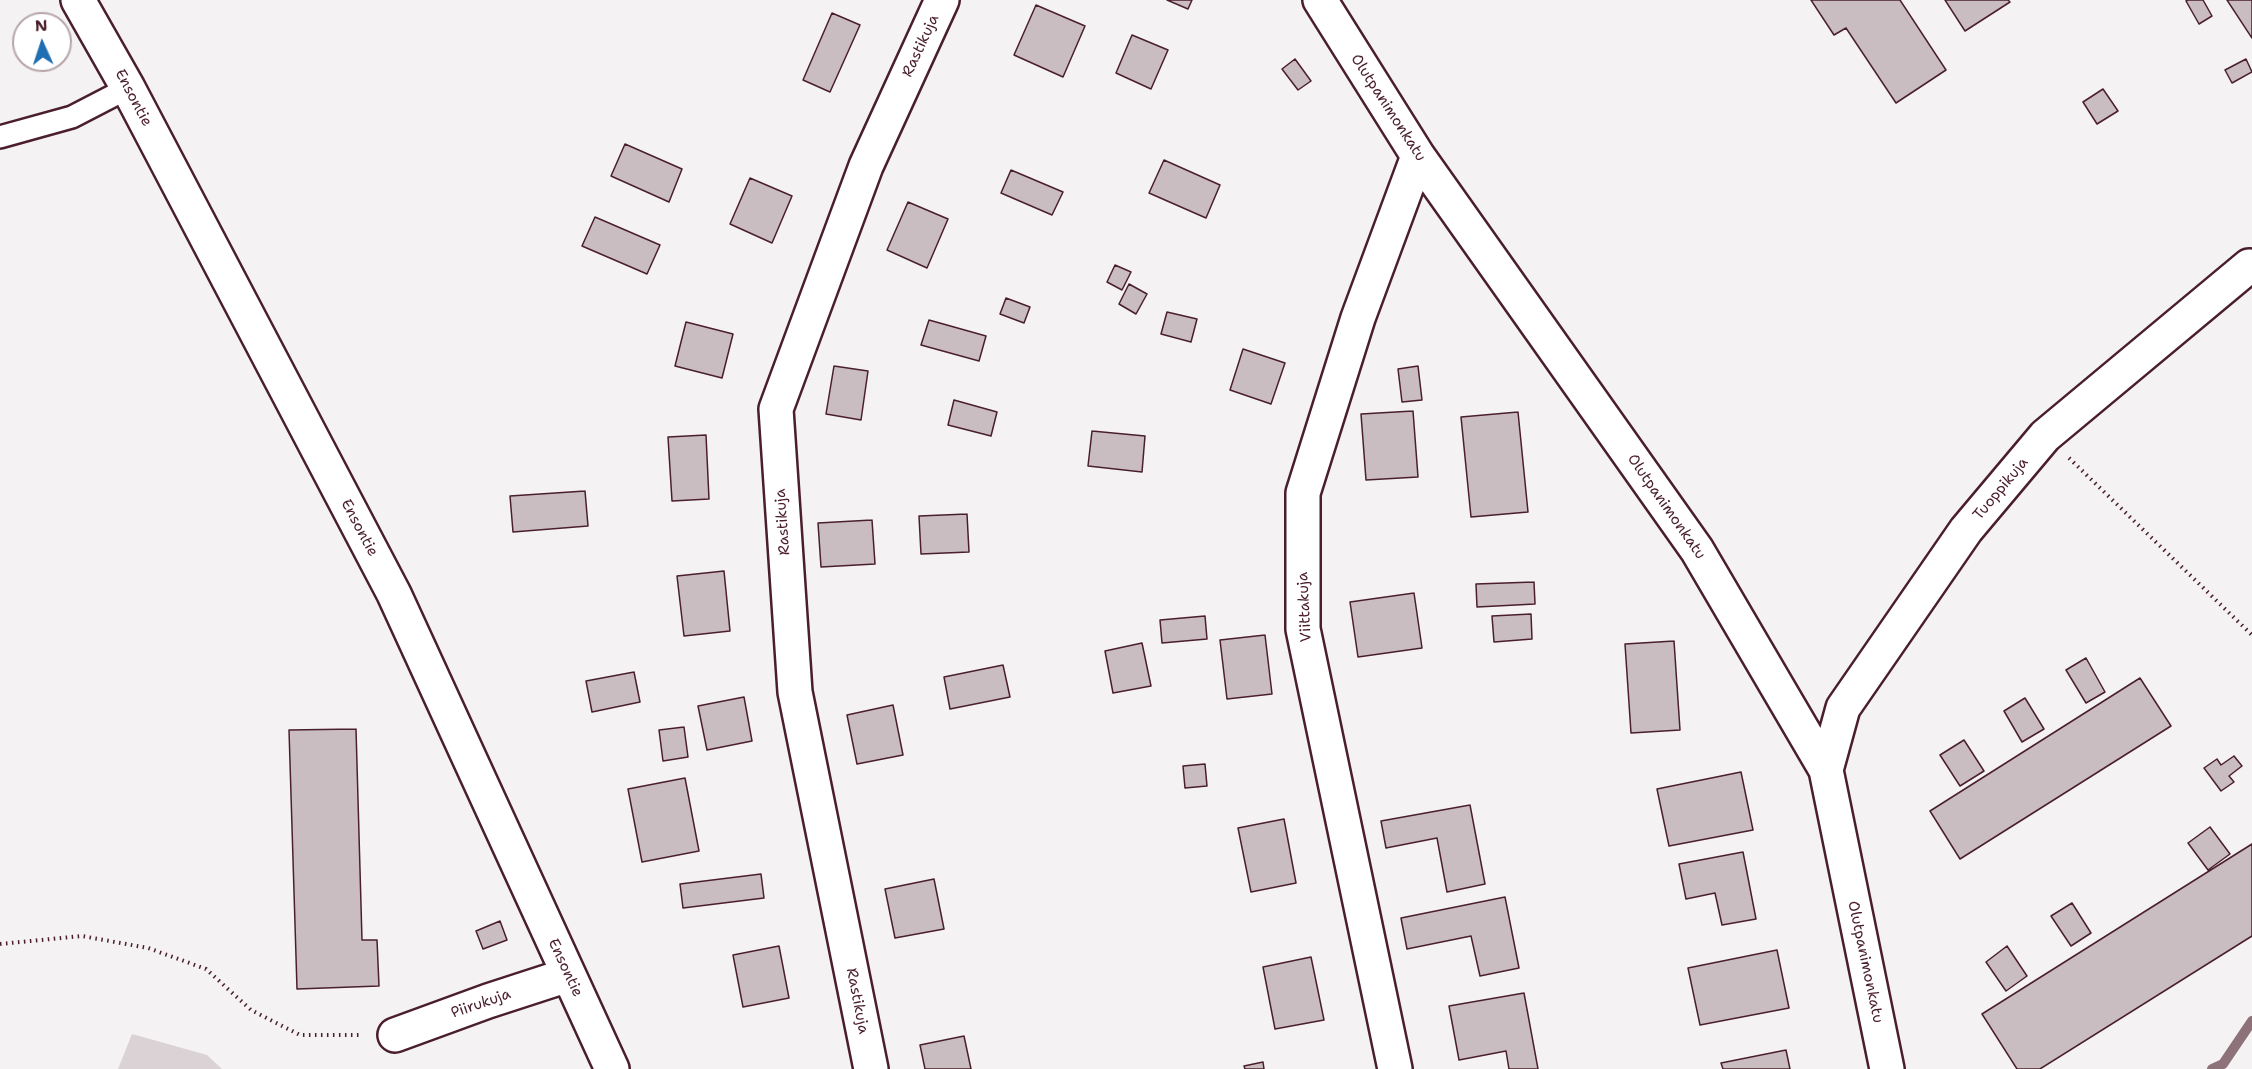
<!DOCTYPE html>
<html>
<head>
<meta charset="utf-8">
<style>
	body { margin:0 }
	#map { position:relative; width:2252px; height:1069px; overflow:hidden; background:#f4f2f2; font-family:"Shantell Sans",sans-serif }
	canvas { display:block }
	.north { position:absolute; left:12px; top:12px; width:60px; height:60px; box-sizing:border-box; background:#fff; border:2px solid #b7a5aa; border-radius:50%; rotate:357deg; font-size:16px; font-weight:700; line-height:24px; text-align:center; color:#4a1f2b }
	.north::after { content:''; display:block; margin:auto; width:21px; height:27px; background:#1f6fb2; clip-path:polygon(50% 0,100% 100%,50% 72%,0 100%) }
</style>
</head>
<body>
<div id="map">
<canvas width="2252" height="1069"></canvas>
<div class="north">N</div>
</div>
<script>
const c = document.querySelector('canvas').getContext('2d');
c.lineJoin = 'round';
function paint(path, color) {
  c.fillStyle = color;
  c.fill(path, 'evenodd');
}
function shape(rows) {
  const path = new Path2D();
  for (const r of rows) {
    path.moveTo(r[0], r[1]);
    for (let i = 2; i < r.length; i += 2) path.lineTo(r[i], r[i + 1]);
  }
  return path;
}
function strokePath(path, color, width, dash) {
  c.strokeStyle = color;
  c.lineWidth = width;
  c.lineCap = dash ? 'butt' : 'round';
  c.setLineDash(dash || []);
  c.stroke(path);
}
function label(font, color, halo, rows, align = 'center') {
  c.font = font + ' "Shantell Sans",sans-serif';
  c.lineWidth = 4.5;
  c.setLineDash([]);
  c.textBaseline = 'middle';
  c.strokeStyle = halo;
  c.fillStyle = color;
  for (const [text, x, y, turn = 0] of rows) {
    c.save();
    c.translate(x, y);
    c.rotate((+turn || 0) * Math.PI / 180);
    c.textAlign = isNaN(turn) ? turn : align;
    if (halo) c.strokeText(text, 0, 0);
    c.fillText(text, 0, 0);
    c.restore();
  }
}
const green = shape([
	[132,1034,207,1055,222,1069,118,1069]
]);
const stream = shape([
	[2212,1069,2223,1064,2252,1021]
]);
const building = shape([
	[1167,0,1192,0,1188,9,1167,0],
	[1811,0,1900,0,1946,70,1896,103,1846,28,1834,35,1811,0],
	[1945,0,2008,0,2010,2,1965,31,1945,0],
	[2188,0,2203,0,2212,16,2199,24,2186,1,2188,0],
	[2227,0,2252,0,2252,38,2227,0],
	[1036,5,1085,26,1063,77,1014,55,1036,5],
	[832,13,860,25,830,92,803,80,832,13],
	[1132,35,1168,50,1151,89,1116,73,1132,35],
	[1295,59,1311,81,1298,90,1282,69,1295,59],
	[2246,59,2252,72,2232,83,2225,70,2246,59],
	[2103,89,2118,111,2097,124,2083,102,2103,89],
	[625,144,682,169,669,202,611,176,625,144],
	[1164,160,1220,185,1206,218,1149,193,1164,160],
	[1011,170,1063,192,1052,215,1001,193,1011,170],
	[750,178,792,196,772,243,730,224,750,178],
	[908,202,948,219,927,268,887,250,908,202],
	[595,217,660,245,647,274,582,246,595,217],
	[1115,265,1131,272,1122,290,1107,282,1115,265],
	[1129,284,1147,294,1136,314,1119,304,1129,284],
	[1006,298,1030,307,1024,323,1000,314,1006,298],
	[1167,312,1197,319,1191,342,1161,334,1167,312],
	[929,320,986,336,979,361,921,345,929,320],
	[686,322,733,334,722,378,675,366,686,322],
	[1243,349,1285,363,1271,404,1230,390,1243,349],
	[834,366,868,371,861,420,826,414,834,366],
	[1418,366,1422,400,1402,402,1398,369,1418,366],
	[954,400,997,412,991,436,948,425,954,400],
	[1413,411,1418,477,1366,480,1361,414,1413,411],
	[1518,412,1528,512,1471,517,1461,417,1518,412],
	[1092,431,1145,436,1142,472,1088,466,1092,431],
	[706,435,709,499,672,501,668,437,706,435],
	[585,491,588,526,513,532,510,496,585,491],
	[967,514,969,552,921,554,919,516,967,514],
	[872,520,875,564,821,567,818,523,872,520],
	[724,571,730,631,684,636,677,576,724,571],
	[1534,582,1535,604,1477,607,1476,584,1534,582],
	[1414,593,1422,648,1358,657,1350,602,1414,593],
	[1531,614,1532,639,1494,642,1492,616,1531,614],
	[1205,616,1207,639,1162,643,1160,620,1205,616],
	[1265,635,1272,694,1227,699,1220,640,1265,635],
	[1674,641,1680,730,1631,733,1625,644,1674,641],
	[1142,643,1151,686,1113,693,1105,651,1142,643],
	[2086,658,2105,692,2086,703,2066,670,2086,658],
	[1003,665,1010,697,950,709,944,677,1003,665],
	[634,672,640,702,592,712,586,681,634,672],
	[2140,678,2171,726,1960,859,1930,811,2140,678],
	[744,697,752,741,707,750,698,706,744,697],
	[2025,698,2044,729,2022,742,2004,711,2025,698],
	[893,705,903,755,857,764,847,715,893,705],
	[684,727,688,757,663,761,659,730,684,727],
	[356,729,362,940,377,940,379,986,297,989,289,730,356,729],
	[1964,740,1984,771,1960,786,1940,755,1964,740],
	[2234,756,2242,766,2229,776,2234,782,2221,791,2204,768,2217,759,2221,765,2234,756],
	[1205,764,1207,786,1185,788,1183,766,1205,764],
	[1741,772,1753,830,1669,846,1657,789,1741,772],
	[685,778,699,851,642,862,628,789,685,778],
	[1470,805,1485,884,1447,892,1437,838,1386,848,1381,821,1470,805],
	[1284,819,1296,883,1251,892,1238,828,1284,819],
	[2210,827,2230,854,2208,870,2188,843,2210,827],
	[2252,844,2252,936,2040,1069,2017,1069,1982,1014,2252,844],
	[1743,852,1756,919,1722,925,1715,893,1686,899,1679,864,1743,852],
	[761,874,764,898,683,908,680,884,761,874],
	[934,879,944,929,895,938,885,889,934,879],
	[1505,897,1519,968,1480,976,1471,936,1407,949,1401,918,1505,897],
	[2072,903,2091,933,2071,946,2051,916,2072,903],
	[500,921,507,940,483,949,476,931,500,921],
	[779,946,789,998,743,1007,733,955,779,946],
	[2007,946,2027,976,2006,991,1986,962,2007,946],
	[1777,950,1789,1008,1700,1025,1688,968,1777,950],
	[1311,957,1324,1020,1275,1029,1263,967,1311,957],
	[1524,993,1538,1069,1509,1069,1506,1051,1459,1060,1449,1006,1524,993],
	[964,1036,971,1069,925,1069,920,1045,964,1036],
	[1786,1050,1790,1069,1723,1069,1721,1063,1786,1050],
	[1263,1062,1264,1069,1245,1069,1244,1066,1263,1062]
]);
const path = shape([
	[2069,458,2252,635],
	[0,944,82,936,148,948,206,969,251,1010,300,1035,362,1035]
]);
const lane = shape([
	[0,137,72,117,128,88]
]);
const street = shape([
	[78,0,128,88,394,594,612,1069],
	[1320,0,1418,156,1697,550,1826,770,1887,1069],
	[1826,770,1843,708,1966,530,2045,436,2249,266],
	[395,1035,488,1001,568,975],
	[871,1069,795,692,776,409,866,166,942,0],
	[1395,1069,1303,629,1303,493,1358,318,1418,156]
]);
const streetNames = [
	["Rastikuja",921,46,-65],
	["Ensontie",133,98,62],
	["Olutpanimonkatu",1388,108,57],
	["Tuoppikuja",2001,489,-50],
	["Olutpanimonkatu",1666,507,55],
	["Rastikuja",783,522,-94],
	["Ensontie",359,528,62],
	["Viittakuja",1305,607,-93],
	["Olutpanimonkatu",1865,962,78],
	["Ensontie",565,968,65],
	["Rastikuja",857,1001,79],
	["Piirukuja",481,1004,-19]
];
paint(green, '#dbd2d5');
strokePath(stream, '#8d727a', 10);
paint(building, '#cabdc1');
strokePath(building, '#4a1f2b', 1.5);
strokePath(lane, '#4a1f2b', 26);
strokePath(street, '#4a1f2b', 38);
strokePath(path, '#4a1f2b', 4, [1.5, 4.5]);
strokePath(lane, '#fff', 21);
strokePath(street, '#fff', 33);
label('15px', '#4a1f2b', '#fff', streetNames);
</script>
</body>
</html>
